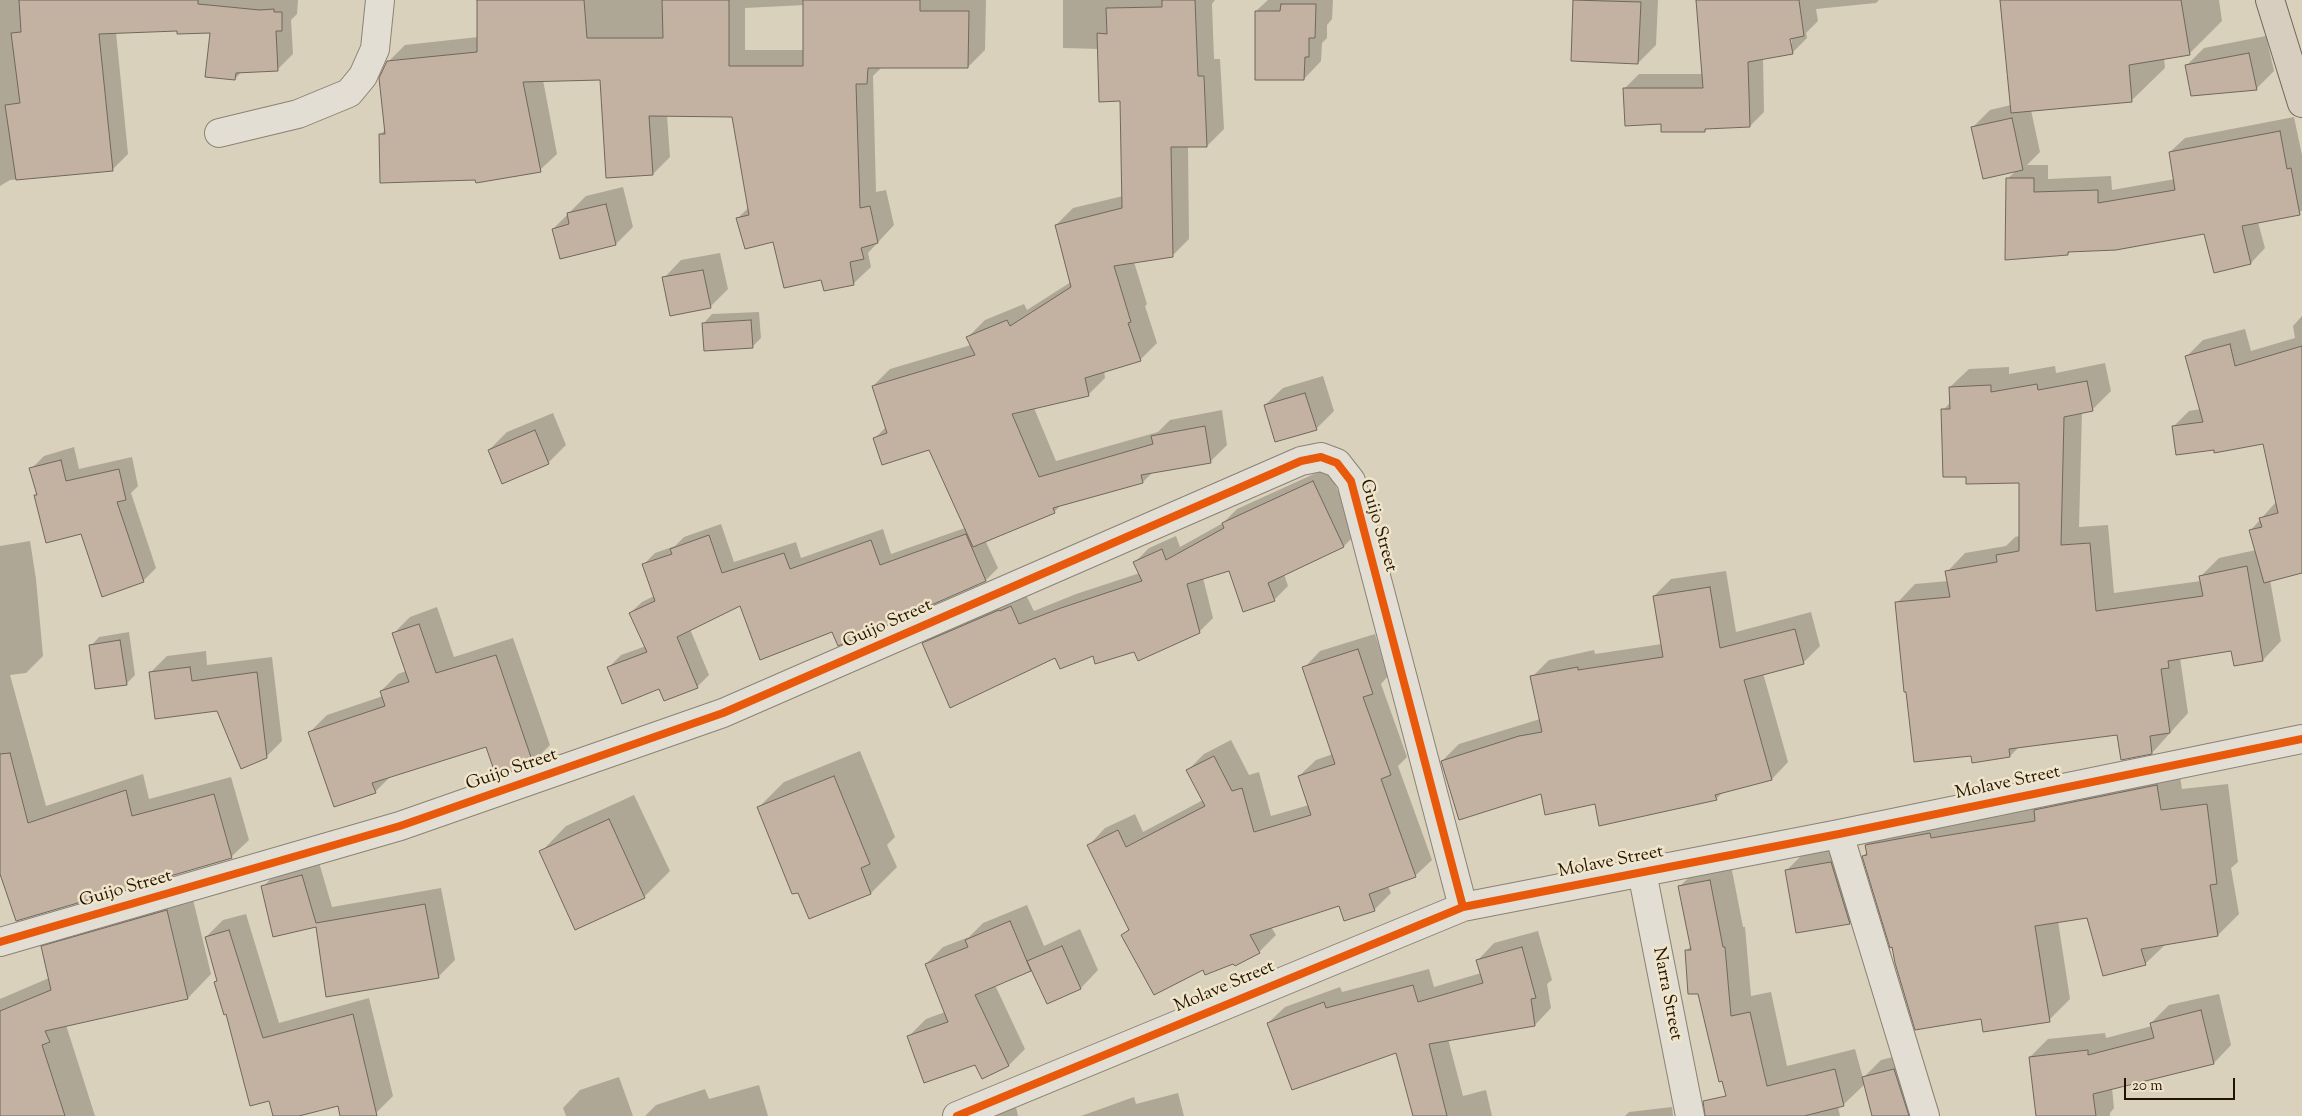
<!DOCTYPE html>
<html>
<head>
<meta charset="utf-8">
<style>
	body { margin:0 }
	#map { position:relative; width:2302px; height:1116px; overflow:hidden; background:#dad1bc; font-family:"Sorts Mill Goudy",serif }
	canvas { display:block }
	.scale { position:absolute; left:2124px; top:1078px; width:111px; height:22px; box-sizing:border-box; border:2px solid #241200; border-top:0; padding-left:6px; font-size:15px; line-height:18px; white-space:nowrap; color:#241200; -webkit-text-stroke:4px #efe5cb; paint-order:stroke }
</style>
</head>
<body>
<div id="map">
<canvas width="2302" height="1116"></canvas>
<div class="scale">20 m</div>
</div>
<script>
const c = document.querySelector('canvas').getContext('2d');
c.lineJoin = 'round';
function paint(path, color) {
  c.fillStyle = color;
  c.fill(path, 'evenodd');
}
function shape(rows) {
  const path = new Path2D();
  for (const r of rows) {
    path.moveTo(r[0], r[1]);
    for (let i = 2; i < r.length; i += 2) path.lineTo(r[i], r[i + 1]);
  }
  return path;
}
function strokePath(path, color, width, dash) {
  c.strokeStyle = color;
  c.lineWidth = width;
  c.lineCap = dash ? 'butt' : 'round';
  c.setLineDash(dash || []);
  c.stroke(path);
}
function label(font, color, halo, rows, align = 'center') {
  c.font = font + ' "Sorts Mill Goudy",serif';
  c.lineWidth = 5;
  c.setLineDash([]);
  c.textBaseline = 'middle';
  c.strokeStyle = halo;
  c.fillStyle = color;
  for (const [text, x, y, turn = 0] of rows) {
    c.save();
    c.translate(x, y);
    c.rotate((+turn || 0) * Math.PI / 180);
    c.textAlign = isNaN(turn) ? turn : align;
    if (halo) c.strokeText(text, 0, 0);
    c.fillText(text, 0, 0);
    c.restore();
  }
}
const shadow = shape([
	[0,0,298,0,297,14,291,20,293,54,277,70,242,71,235,79,211,32,178,30,116,32,128,154,112,170,10,180,0,186],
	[478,0,986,0,985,50,968,67,882,67,873,76,876,192,886,190,894,225,868,253,871,267,854,283,825,290,822,278,774,241,738,218,749,207,733,116,667,115,670,157,653,174,601,79,543,80,557,154,540,170,476,179,380,135,386,129,388,62,405,45,478,37],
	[805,5,804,50,745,50,745,8],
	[1063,0,1215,0,1212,4,1214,59,1220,59,1224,129,1207,146,1188,146,1189,239,1172,256,1134,262,1147,304,1145,306,1157,343,1140,360,1104,371,1105,378,1088,395,1034,408,1056,461,1158,432,1170,420,1222,410,1227,445,1210,462,1154,471,1143,482,1062,504,1054,512,985,540,998,568,986,580,839,644,833,631,740,604,690,629,709,675,697,687,660,688,609,667,621,655,646,646,630,613,642,602,654,596,644,564,655,553,675,546,684,537,721,524,734,562,796,542,801,558,883,529,891,554,965,528,929,448,875,438,886,427,873,386,890,369,971,345,968,337,985,320,1024,304,1027,310,1071,282,1056,225,1073,208,1123,196,1121,100,1099,49,1063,48],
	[1268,0,1333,0,1332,19,1327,25,1327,38,1322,43,1321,61,1304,79,1256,11],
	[1575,0,1658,0,1656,45,1638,63,1572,60],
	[1697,0,1879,0,1876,3,1816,9,1818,21,1806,33,1807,38,1792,53,1763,58,1764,112,1750,126,1708,128,1704,131,1663,122,1624,89,1639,74,1703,74],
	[1790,33,1792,43,1789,43],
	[2001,0,2219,0,2222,21,2189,54,2164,58,2165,68,2132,100,2031,110,2040,152,2027,165,2048,165,2048,179,2111,176,2112,190,2175,179,2170,152,2185,138,2294,117,2302,155,2302,211,2258,222,2265,248,2251,263,2215,271,2205,233,2071,250,2068,254,2007,179,2016,171,1973,127,1990,110,2011,105],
	[2266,36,2274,71,2256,89,2186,66,2204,48],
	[623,187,633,227,616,244,553,229,586,196],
	[720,253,728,289,710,307,664,278,681,260],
	[759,312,761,338,752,347,704,323,712,314],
	[2302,316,2302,572,2270,580,2281,641,2263,660,2232,649,2180,658,2188,713,2152,753,2119,734,2020,746,2010,756,1897,603,1915,584,1948,581,1947,572,1965,553,2006,546,2015,537,2020,536,2020,482,1967,476,1943,410,1951,402,1950,387,1969,369,2009,367,2009,374,2055,366,2056,373,2105,363,2111,391,2093,409,2082,412,2079,527,2108,525,2114,593,2201,581,2200,577,2219,558,2256,550,2250,531,2276,502,2264,443,2215,449,2173,427,2189,411,2201,409,2187,356,2203,340,2245,329,2251,351,2295,338,2293,326],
	[1323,376,1334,411,1316,429,1265,405,1283,388],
	[553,413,566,445,548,463,489,450,507,432],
	[74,447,79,469,132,457,138,486,131,493,156,568,143,581,35,496,38,493,31,469,44,456],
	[1327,468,1358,532,1344,546,1284,574,1288,586,1274,600,1230,570,1203,578,1213,618,1199,632,1135,651,1056,657,924,643,938,629,1025,593,1034,611,1076,594,1140,573,1135,562,1149,548,1176,536,1180,547,1223,523,1237,509],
	[30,541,36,579,43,656,26,673,10,675,46,806,143,774,149,799,231,777,249,840,231,857,0,871,0,546],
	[1726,571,1736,632,1811,612,1820,646,1803,663,1763,673,1788,762,1772,779,1723,792,1716,799,1596,803,1542,792,1442,761,1459,744,1540,719,1532,677,1549,660,1594,650,1595,654,1662,644,1654,596,1671,579],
	[437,607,454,657,513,638,550,745,533,762,486,745,392,775,375,792,309,733,327,715,383,696,381,691,398,674,406,671,393,634,410,617],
	[129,632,135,675,126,684,91,646,99,637],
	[1375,634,1388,676,1381,684,1407,757,1398,766,1432,860,1415,876,1388,886,1391,893,1374,910,1340,905,1271,927,1276,935,1259,952,1234,962,1204,968,1123,935,1130,928,1089,845,1105,828,1135,814,1143,832,1203,800,1187,771,1204,754,1231,740,1249,775,1259,772,1271,816,1309,805,1299,776,1316,760,1333,754,1304,668,1320,651],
	[206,651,207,665,272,657,282,741,266,757,218,710,151,672,167,656],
	[860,751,895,837,887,845,897,867,871,893,810,917,758,808,784,782],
	[2178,764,2182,789,2228,784,2238,862,2231,868,2239,914,2218,935,2166,944,2145,964,2088,917,2058,921,2070,999,2049,1020,1982,1018,1893,946,1863,856,1867,852,1866,845,1887,824],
	[634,795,670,871,644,897,541,852,566,826],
	[1849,845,1867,905,1850,923,1786,871,1804,853],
	[318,859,332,907,441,888,455,960,438,977,317,926,263,887,279,870],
	[1730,860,1743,927,1745,927,1751,996,1771,992,1787,1066,1855,1049,1863,1078,1881,1060,1912,1052,1924,1116,1873,1116,1865,1084,1843,1105,1838,1107,1840,1116,1732,1116,1686,951,1691,946,1680,886,1701,866],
	[190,887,211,974,188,998,66,1025,95,1116,0,1116,0,999,49,978,42,947,66,924],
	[1027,905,1044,946,1080,929,1098,970,1081,988,1047,1003,1032,968,995,985,1025,1049,1009,1065,982,1078,975,1063,909,1036,926,1019,945,1012,926,964,943,947,969,937,983,923],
	[246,914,279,1023,369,998,393,1096,376,1113,365,1116,342,1116,339,1104,294,1116,275,1116,270,1099,227,1013,215,982,218,979,206,937,223,920],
	[1538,931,1552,980,1547,984,1551,1008,1535,1025,1448,1039,1463,1096,1486,1090,1492,1116,1414,1116,1397,1051,1268,1023,1285,1007,1340,987,1342,992,1429,969,1434,987,1481,973,1478,960,1494,943],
	[2219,994,2231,1045,2214,1063,2112,1088,2114,1108,2110,1113,2110,1116,2037,1116,2030,1057,2048,1039,2105,1033,2106,1038,2152,1026,2151,1023,2169,1005],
	[619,1077,633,1116,566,1116,563,1108,580,1090],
	[759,1085,768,1116,645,1116,656,1105,705,1089,709,1099],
	[1178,1093,1184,1116,1081,1116,1134,1097,1136,1104],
	[1016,1107,1018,1116,985,1116],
	[1672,1107,1673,1116,1625,1116,1629,1112]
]);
const building = shape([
	[19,0,198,0,198,4,260,10,274,9,274,12,282,12,282,31,276,31,278,71,236,73,235,80,205,77,210,33,177,34,177,31,99,34,113,171,16,180,5,105,20,103,11,33,21,32,19,0],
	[477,0,584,0,587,38,663,38,662,0,729,0,729,66,803,66,803,0,920,0,920,11,969,11,968,68,868,68,867,84,856,84,860,208,870,206,878,243,861,248,864,259,850,262,854,285,824,291,821,280,784,288,773,242,745,249,736,218,749,215,732,117,649,116,653,175,606,178,600,80,523,82,541,172,476,183,475,180,380,183,379,134,385,134,379,78,387,61,477,52,477,0],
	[1162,0,1195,0,1198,76,1204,76,1207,147,1171,147,1173,257,1114,266,1131,322,1128,323,1141,361,1085,378,1089,396,1012,414,1039,477,1153,444,1151,436,1205,426,1211,463,1141,475,1143,483,1053,508,1055,513,973,547,929,450,882,465,873,438,887,433,872,386,975,355,966,337,1007,320,1010,326,1071,287,1055,225,1122,208,1120,101,1099,102,1097,33,1107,34,1106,8,1162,7,1162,0],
	[1573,0,1641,2,1638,64,1571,61,1573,0],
	[1696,0,1799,0,1804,36,1790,39,1793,54,1748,62,1750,127,1705,129,1705,132,1661,132,1661,124,1625,126,1623,88,1703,88,1696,0],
	[2000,0,2181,0,2190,55,2129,65,2132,102,2011,113,2000,0],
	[1281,4,1316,4,1315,38,1309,38,1309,57,1305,57,1304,80,1255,80,1255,11,1280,11,1281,4],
	[2249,53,2257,90,2191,96,2185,65,2249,53],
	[2012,118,2023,170,1983,179,1971,127,2012,118],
	[2280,131,2287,169,2291,168,2300,215,2242,226,2251,264,2214,273,2204,234,2116,250,2068,252,2068,255,2005,260,2006,178,2034,178,2034,192,2098,190,2098,203,2175,190,2169,152,2280,131],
	[606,204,616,245,560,259,552,229,569,224,567,213,606,204],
	[703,270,711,308,670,316,662,277,703,270],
	[751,320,753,348,704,351,702,323,751,320],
	[2230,344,2235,366,2302,346,2302,573,2264,583,2249,530,2262,527,2259,518,2278,513,2263,444,2214,453,2214,450,2176,455,2172,426,2203,422,2185,356,2230,344],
	[2087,381,2093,411,2064,417,2061,545,2090,543,2096,611,2203,596,2199,576,2247,566,2263,661,2234,666,2231,651,2168,661,2169,668,2161,669,2170,733,2150,736,2152,754,2121,760,2117,735,2009,749,2010,757,1972,763,1971,756,1914,762,1906,692,1904,692,1895,602,1950,597,1945,571,1997,562,1996,555,2019,551,2019,483,1966,484,1966,477,1943,477,1941,409,1950,409,1949,387,1991,385,1991,392,2037,384,2038,390,2087,381],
	[1305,393,1317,430,1275,442,1264,405,1305,393],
	[535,430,549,464,502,484,488,450,535,430],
	[61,460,66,481,119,469,126,500,117,502,144,582,102,597,81,534,46,543,34,495,37,495,29,468,61,460],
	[1313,481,1344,547,1268,583,1275,601,1243,612,1229,571,1187,584,1200,633,1138,661,1134,652,1095,664,1093,656,1060,669,1055,658,950,708,922,643,999,610,1000,611,1011,606,1019,624,1061,608,1142,581,1133,562,1162,549,1166,560,1224,528,1222,523,1313,481],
	[966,534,986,581,838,646,832,632,760,660,740,606,677,637,698,688,664,701,659,689,622,704,607,667,647,652,629,613,655,601,642,564,672,554,670,549,709,535,722,573,784,553,790,569,871,540,880,565,966,534],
	[1710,587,1720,648,1795,629,1804,664,1744,680,1772,780,1715,795,1717,800,1599,826,1595,804,1545,815,1541,794,1459,820,1441,761,1519,736,1542,732,1530,676,1578,667,1578,670,1663,657,1653,596,1710,587],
	[419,624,436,673,496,655,533,763,496,776,486,747,372,783,376,793,334,807,308,732,385,706,380,691,409,682,392,633,419,624],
	[120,640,127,685,95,689,89,645,120,640],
	[1358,649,1373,694,1363,697,1391,775,1381,779,1416,877,1369,894,1375,911,1344,921,1339,906,1250,935,1260,953,1235,966,1233,964,1205,975,1203,970,1154,995,1121,935,1129,930,1087,845,1118,830,1126,847,1205,806,1186,770,1214,756,1232,791,1242,788,1254,832,1311,815,1298,776,1335,764,1302,667,1358,649],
	[190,667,192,681,257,672,267,758,241,769,217,711,155,719,149,672,190,667],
	[10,753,28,823,126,790,132,816,214,794,232,858,16,921,0,874,0,754,10,753],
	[834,776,870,864,861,868,871,894,809,919,798,893,792,894,757,807,834,776],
	[2157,785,2161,810,2207,804,2217,884,2210,885,2218,936,2141,949,2146,965,2103,976,2087,918,2035,926,2050,1022,1983,1032,1981,1019,1915,1030,1895,963,1892,947,1890,948,1862,856,1867,855,1865,845,1930,833,1931,838,2035,821,2034,810,2157,785],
	[609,819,645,898,575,930,539,851,609,819],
	[1831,862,1850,924,1796,933,1785,870,1831,862],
	[302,875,316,923,425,904,439,978,326,997,316,927,273,937,261,886,302,875],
	[1710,880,1723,947,1725,947,1731,1016,1750,1012,1767,1086,1835,1069,1844,1106,1804,1116,1705,1116,1703,1101,1726,1096,1722,1081,1719,1082,1698,994,1688,994,1685,950,1691,950,1678,886,1710,880],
	[167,910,188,999,45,1031,50,1042,42,1045,65,1116,0,1116,0,1011,51,990,41,946,167,910],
	[1010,921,1031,971,975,995,1009,1066,982,1079,975,1065,924,1083,907,1036,948,1022,925,964,968,947,965,940,1010,921],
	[229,930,263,1038,353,1014,377,1116,340,1116,338,1106,299,1116,273,1116,269,1101,250,1106,226,1014,224,1015,214,982,217,981,205,937,229,930],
	[1062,946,1081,989,1047,1004,1027,961,1062,946],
	[1522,947,1536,998,1531,999,1535,1026,1429,1044,1447,1116,1413,1116,1396,1053,1292,1090,1267,1023,1324,1002,1326,1008,1413,985,1418,1002,1483,983,1476,960,1522,947],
	[2201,1010,2214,1064,2093,1094,2096,1116,2036,1116,2029,1057,2088,1050,2088,1055,2154,1038,2150,1023,2201,1010],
	[1894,1069,1909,1116,1872,1116,1862,1077,1894,1069]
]);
const street = shape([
	[219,133,298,114,349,93,363,76,375,49,380,0],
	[1839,834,1925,1116],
	[1642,872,1690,1116],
	[0,942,400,826,723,713,1301,461,1321,457,1337,463,1351,481,1463,907],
	[957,1116,1463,907,1839,834,2302,739]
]);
const primary = shape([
	[2270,0,2302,103]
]);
const cycleway = shape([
	[0,942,400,826,723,713,1301,461,1321,457,1337,463,1351,481,1463,907],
	[957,1116,1463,907,1839,834,2302,739]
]);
const streetNames = [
	["Guijo Street",1377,526,74],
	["Guijo Street",888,625,-24],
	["Guijo Street",512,771,-19],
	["Molave Street",2008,784,-12],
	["Molave Street",1611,863,-11],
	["Guijo Street",126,890,-16],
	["Molave Street",1225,988,-23],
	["Narra Street",1666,994,79]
];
paint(shadow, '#0003');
paint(building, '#c3b1a2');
strokePath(building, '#6f685b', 1);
strokePath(street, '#8a8274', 30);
strokePath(primary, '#6f685b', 30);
strokePath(street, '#e2ded3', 28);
strokePath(primary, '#d7cebf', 28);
strokePath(cycleway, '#e8590c', 8);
label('18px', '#241200', '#efe5cb', streetNames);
</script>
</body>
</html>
